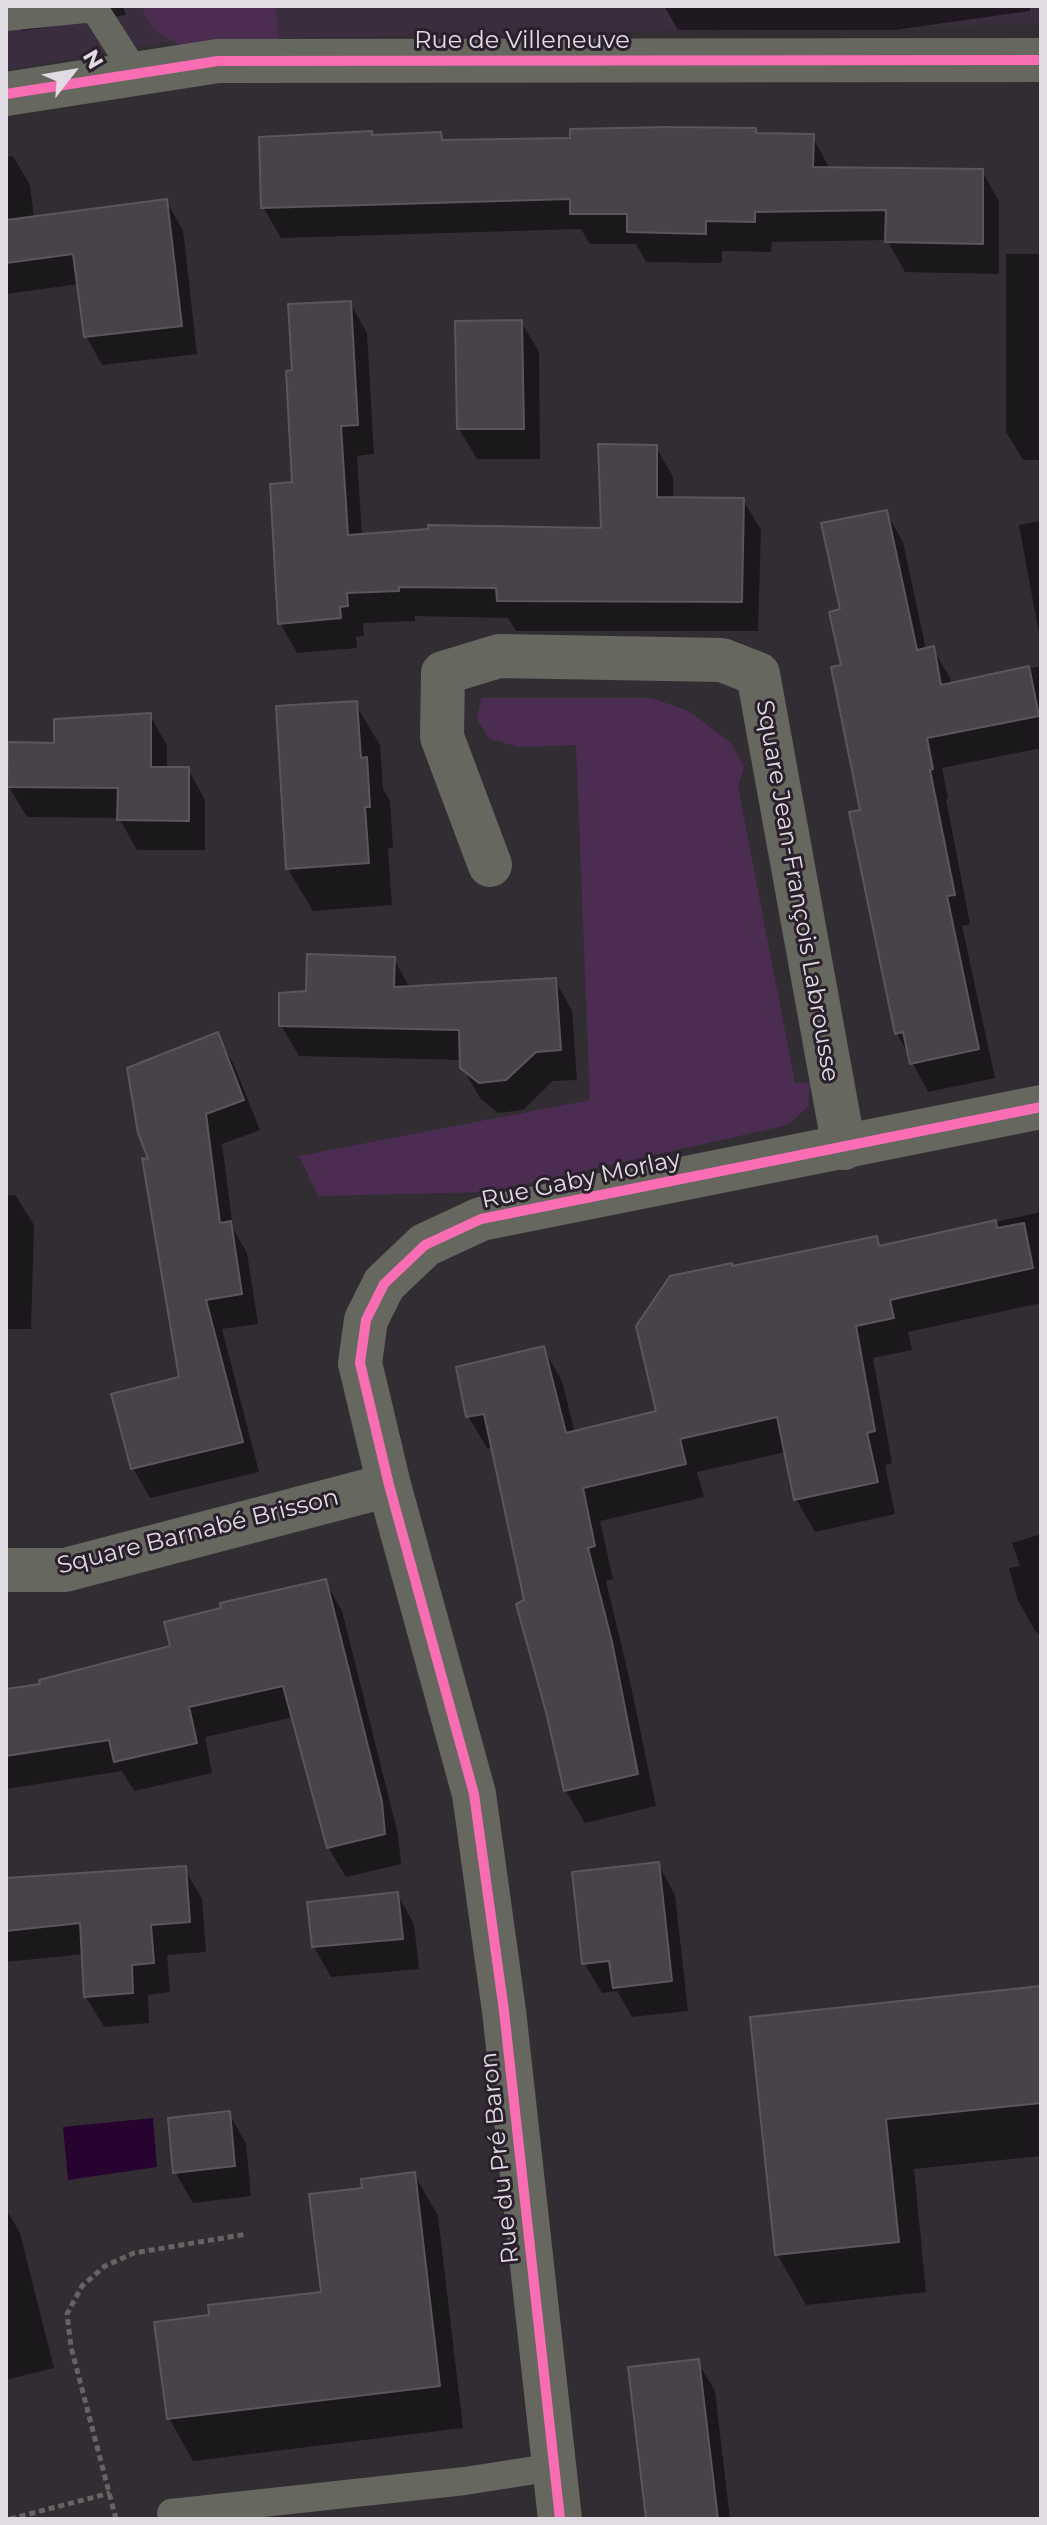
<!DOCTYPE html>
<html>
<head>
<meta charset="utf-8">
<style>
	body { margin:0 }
	#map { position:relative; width:1047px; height:2525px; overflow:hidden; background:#322d33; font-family:Montserrat,sans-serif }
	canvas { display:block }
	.frame { position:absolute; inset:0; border:8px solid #e1dbe3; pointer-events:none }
	.north { position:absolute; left:32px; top:32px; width:80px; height:80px; -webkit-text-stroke:6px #2a202c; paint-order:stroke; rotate:59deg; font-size:22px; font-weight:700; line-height:32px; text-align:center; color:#e1dbe3 }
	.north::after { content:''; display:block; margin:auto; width:28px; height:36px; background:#e1dbe3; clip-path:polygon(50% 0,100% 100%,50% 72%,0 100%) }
</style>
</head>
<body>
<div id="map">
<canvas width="1047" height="2525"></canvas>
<div class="frame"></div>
<div class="north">N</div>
</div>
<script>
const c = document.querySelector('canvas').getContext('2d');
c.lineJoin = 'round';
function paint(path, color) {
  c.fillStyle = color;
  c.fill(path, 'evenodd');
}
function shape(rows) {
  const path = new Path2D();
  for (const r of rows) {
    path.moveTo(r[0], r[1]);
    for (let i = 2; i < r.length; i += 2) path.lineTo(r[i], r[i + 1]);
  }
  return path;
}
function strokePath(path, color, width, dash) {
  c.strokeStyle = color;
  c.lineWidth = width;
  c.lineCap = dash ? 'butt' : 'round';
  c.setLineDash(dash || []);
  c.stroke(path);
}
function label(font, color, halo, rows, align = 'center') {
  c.font = font + ' Montserrat,sans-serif';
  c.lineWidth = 6;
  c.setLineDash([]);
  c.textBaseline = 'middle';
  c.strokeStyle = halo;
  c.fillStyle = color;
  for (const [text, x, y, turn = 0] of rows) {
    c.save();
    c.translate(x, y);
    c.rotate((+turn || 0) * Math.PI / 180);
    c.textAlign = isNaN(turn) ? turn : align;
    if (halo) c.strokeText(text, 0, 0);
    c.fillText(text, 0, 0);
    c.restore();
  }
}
const built = shape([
	[6,6,1041,6,1041,24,179,40,6,70]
]);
const green = shape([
	[143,6,275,6,280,43,189,51,156,31,145,16],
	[481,698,651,698,689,711,731,743,744,766,738,787,795,1083,810,1082,808,1107,788,1125,489,1192,318,1196,299,1156,590,1100,576,745,519,747,490,739,477,720]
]);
const water = shape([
	[153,2118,157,2167,68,2180,63,2127]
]);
const shadow = shape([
	[6,6,123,6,126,15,22,31],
	[664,6,1030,6,1030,11,894,30,678,30],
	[754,130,757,135,812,136,830,169,982,171,999,201,999,274,905,272,887,240,772,242,771,252,722,251,722,263,646,262,636,244,590,244,581,229,281,238,263,207,373,137,440,134,445,142,572,140],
	[13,156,30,185,34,218,166,201,183,230,197,354,102,365,86,336,79,284,6,294,6,157],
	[1006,254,1041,254,1041,460,1023,460,1006,432],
	[350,303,367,333,374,454,357,456,362,536,603,530,656,447,673,477,673,500,743,500,761,530,758,631,516,631,508,618,415,616,415,621,363,623,364,636,356,637,357,648,297,653,280,623,294,484,294,372],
	[521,322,539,352,540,459,477,459,459,429],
	[886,512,903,542,926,650,933,649,950,678,952,685,1041,666,1041,748,942,768,948,799,946,799,970,924,962,926,995,1078,928,1092,897,1033,862,812,843,667,842,611],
	[1041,521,1041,645,1019,525],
	[355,703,380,745,383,789,390,801,393,848,388,848,392,905,313,911,288,869],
	[150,715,167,746,167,769,188,769,205,800,205,850,137,850,119,818,27,817,9,787,56,745],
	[394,959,410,988,555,980,572,1011,577,1080,553,1081,523,1110,498,1113,480,1098,462,1067,462,1060,299,1056,281,1025],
	[217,1035,234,1065,260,1130,222,1144,233,1229,247,1253,258,1324,222,1329,259,1472,150,1498,133,1468,181,1379,151,1161],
	[6,1195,16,1196,34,1225,31,1329,6,1329],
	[1041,1212,1041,1303,908,1332,912,1350,873,1358,892,1463,885,1465,895,1514,815,1532,796,1499,786,1452,697,1472,704,1497,600,1521,613,1579,606,1581,629,1677,656,1806,585,1823,566,1791,493,1447,487,1448,468,1416,543,1348,562,1381,575,1433,658,1413,732,1268,876,1238,881,1247],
	[1041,1534,1041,1635,1036,1632,1018,1601,1009,1568,1020,1566,1012,1543],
	[325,1581,342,1611,398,1834,401,1864,346,1877,328,1847,294,1717,205,1737,212,1773,134,1791,122,1771,6,1789,6,1691,42,1686,173,1648],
	[658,1864,675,1895,688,2011,632,2017,617,1991,602,1993,584,1963],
	[184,1868,202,1899,206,1952,167,1955,170,1992,148,1995,149,2023,104,2027,86,1997,84,1954,6,1962,6,1879],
	[397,1894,414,1924,419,1969,331,1977,314,1947],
	[1041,1987,1041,2156,914,2169,926,2292,806,2305,777,2254,753,2018],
	[229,2113,246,2144,251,2196,193,2203,175,2172],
	[414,2174,438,2216,463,2428,193,2461,169,2418,211,2317,323,2294,364,2189],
	[6,2209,20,2233,54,2368,6,2380],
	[697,2361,715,2391,730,2519,647,2519]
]);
const building = shape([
	[669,127,756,128,756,133,814,134,813,167,983,169,983,244,885,242,886,210,755,212,755,222,706,221,706,234,627,232,627,214,570,214,570,199,261,208,259,137,372,131,372,135,441,132,442,140,570,138,570,129,669,127],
	[167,199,182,326,84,337,73,254,6,263,6,220,167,199],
	[351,301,358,425,341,426,348,535,428,529,428,525,601,528,598,444,657,445,657,497,744,498,742,602,497,601,496,588,399,587,399,591,347,593,348,606,340,607,341,618,278,624,270,484,292,482,286,371,292,370,288,304,351,301],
	[522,320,524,429,457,429,455,321,522,320],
	[887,510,917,650,934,646,941,685,1029,666,1039,716,927,738,933,769,930,770,955,895,947,896,979,1049,910,1064,903,1032,895,1034,849,812,860,810,831,667,841,665,829,612,840,609,821,523,887,510],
	[357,701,361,758,367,757,370,807,365,807,369,863,286,869,276,706,357,701],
	[151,713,151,767,189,767,189,821,117,820,118,788,7,787,8,742,54,743,54,719,151,713],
	[307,954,395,957,394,987,556,978,561,1050,536,1052,506,1080,479,1083,460,1068,459,1030,279,1026,279,993,306,991,307,954],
	[218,1032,244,1100,206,1114,220,1223,231,1221,242,1294,206,1300,243,1442,131,1469,111,1394,179,1377,142,1158,148,1159,138,1133,127,1068,218,1032],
	[996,1220,997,1228,1024,1223,1033,1268,890,1300,894,1318,856,1326,875,1431,867,1433,878,1482,794,1500,777,1417,680,1439,686,1464,583,1488,595,1546,588,1548,612,1642,638,1774,564,1791,546,1712,516,1604,524,1600,484,1414,466,1417,456,1367,544,1346,566,1433,656,1411,636,1326,670,1276,732,1263,732,1266,877,1236,879,1246,996,1220],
	[326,1579,382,1802,385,1834,327,1848,283,1686,189,1707,197,1743,114,1762,109,1740,6,1756,6,1689,40,1684,39,1680,170,1646,164,1622,221,1608,220,1603,326,1579],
	[659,1862,672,1981,613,1988,609,1961,582,1964,572,1872,659,1862],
	[186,1866,190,1922,151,1925,154,1963,132,1965,133,1993,84,1997,80,1923,6,1931,6,1878,186,1866],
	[398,1892,403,1939,312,1947,307,1902,398,1892],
	[1041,1986,1041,2103,886,2119,899,2242,775,2255,750,2017,1041,1986],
	[230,2111,235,2166,173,2173,168,2118,230,2111],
	[415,2172,440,2386,167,2419,154,2322,209,2315,208,2305,321,2292,309,2194,362,2188,361,2179,415,2172],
	[699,2359,718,2519,646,2519,628,2367,699,2359]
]);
const path = shape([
	[10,2519,110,2493],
	[116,2519,71,2347,67,2314,82,2286,105,2266,134,2253,247,2234]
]);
const lane = shape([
	[6,17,94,8,136,74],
	[171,2513,465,2481,554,2467]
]);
const street = shape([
	[6,94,218,61,1041,60],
	[490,865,442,737,443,673,499,656,722,660,758,674,844,1148],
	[6,1570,65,1570,389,1485],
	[560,2519,504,2011,474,1794,389,1485,360,1363,366,1320,384,1284,425,1245,481,1219,1041,1107]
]);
const cycleway = shape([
	[6,94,218,61,1041,60],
	[560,2519,504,2011,474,1794,389,1485,360,1363,366,1320,384,1284,425,1245,481,1219,1041,1107]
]);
const streetNames = [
	["Rue de Villeneuve",522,41],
	["Square Jean-François Labrousse",797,891,80],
	["Rue Gaby Morlay",581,1180,-12],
	["Square Barnabé Brisson",198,1532,-14],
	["Rue du Pré Baron",500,2158,-96]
];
paint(built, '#3a2d3d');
paint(green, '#4b2d52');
paint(water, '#27042f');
paint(shadow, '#0007');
paint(building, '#474348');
strokePath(building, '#5a565b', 2);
strokePath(path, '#656462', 5, [6, 4]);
strokePath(lane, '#66685f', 28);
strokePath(street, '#66685f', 44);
strokePath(cycleway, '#f96db3', 10);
label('24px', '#e1dbe3', '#2a202c', streetNames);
</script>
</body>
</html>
